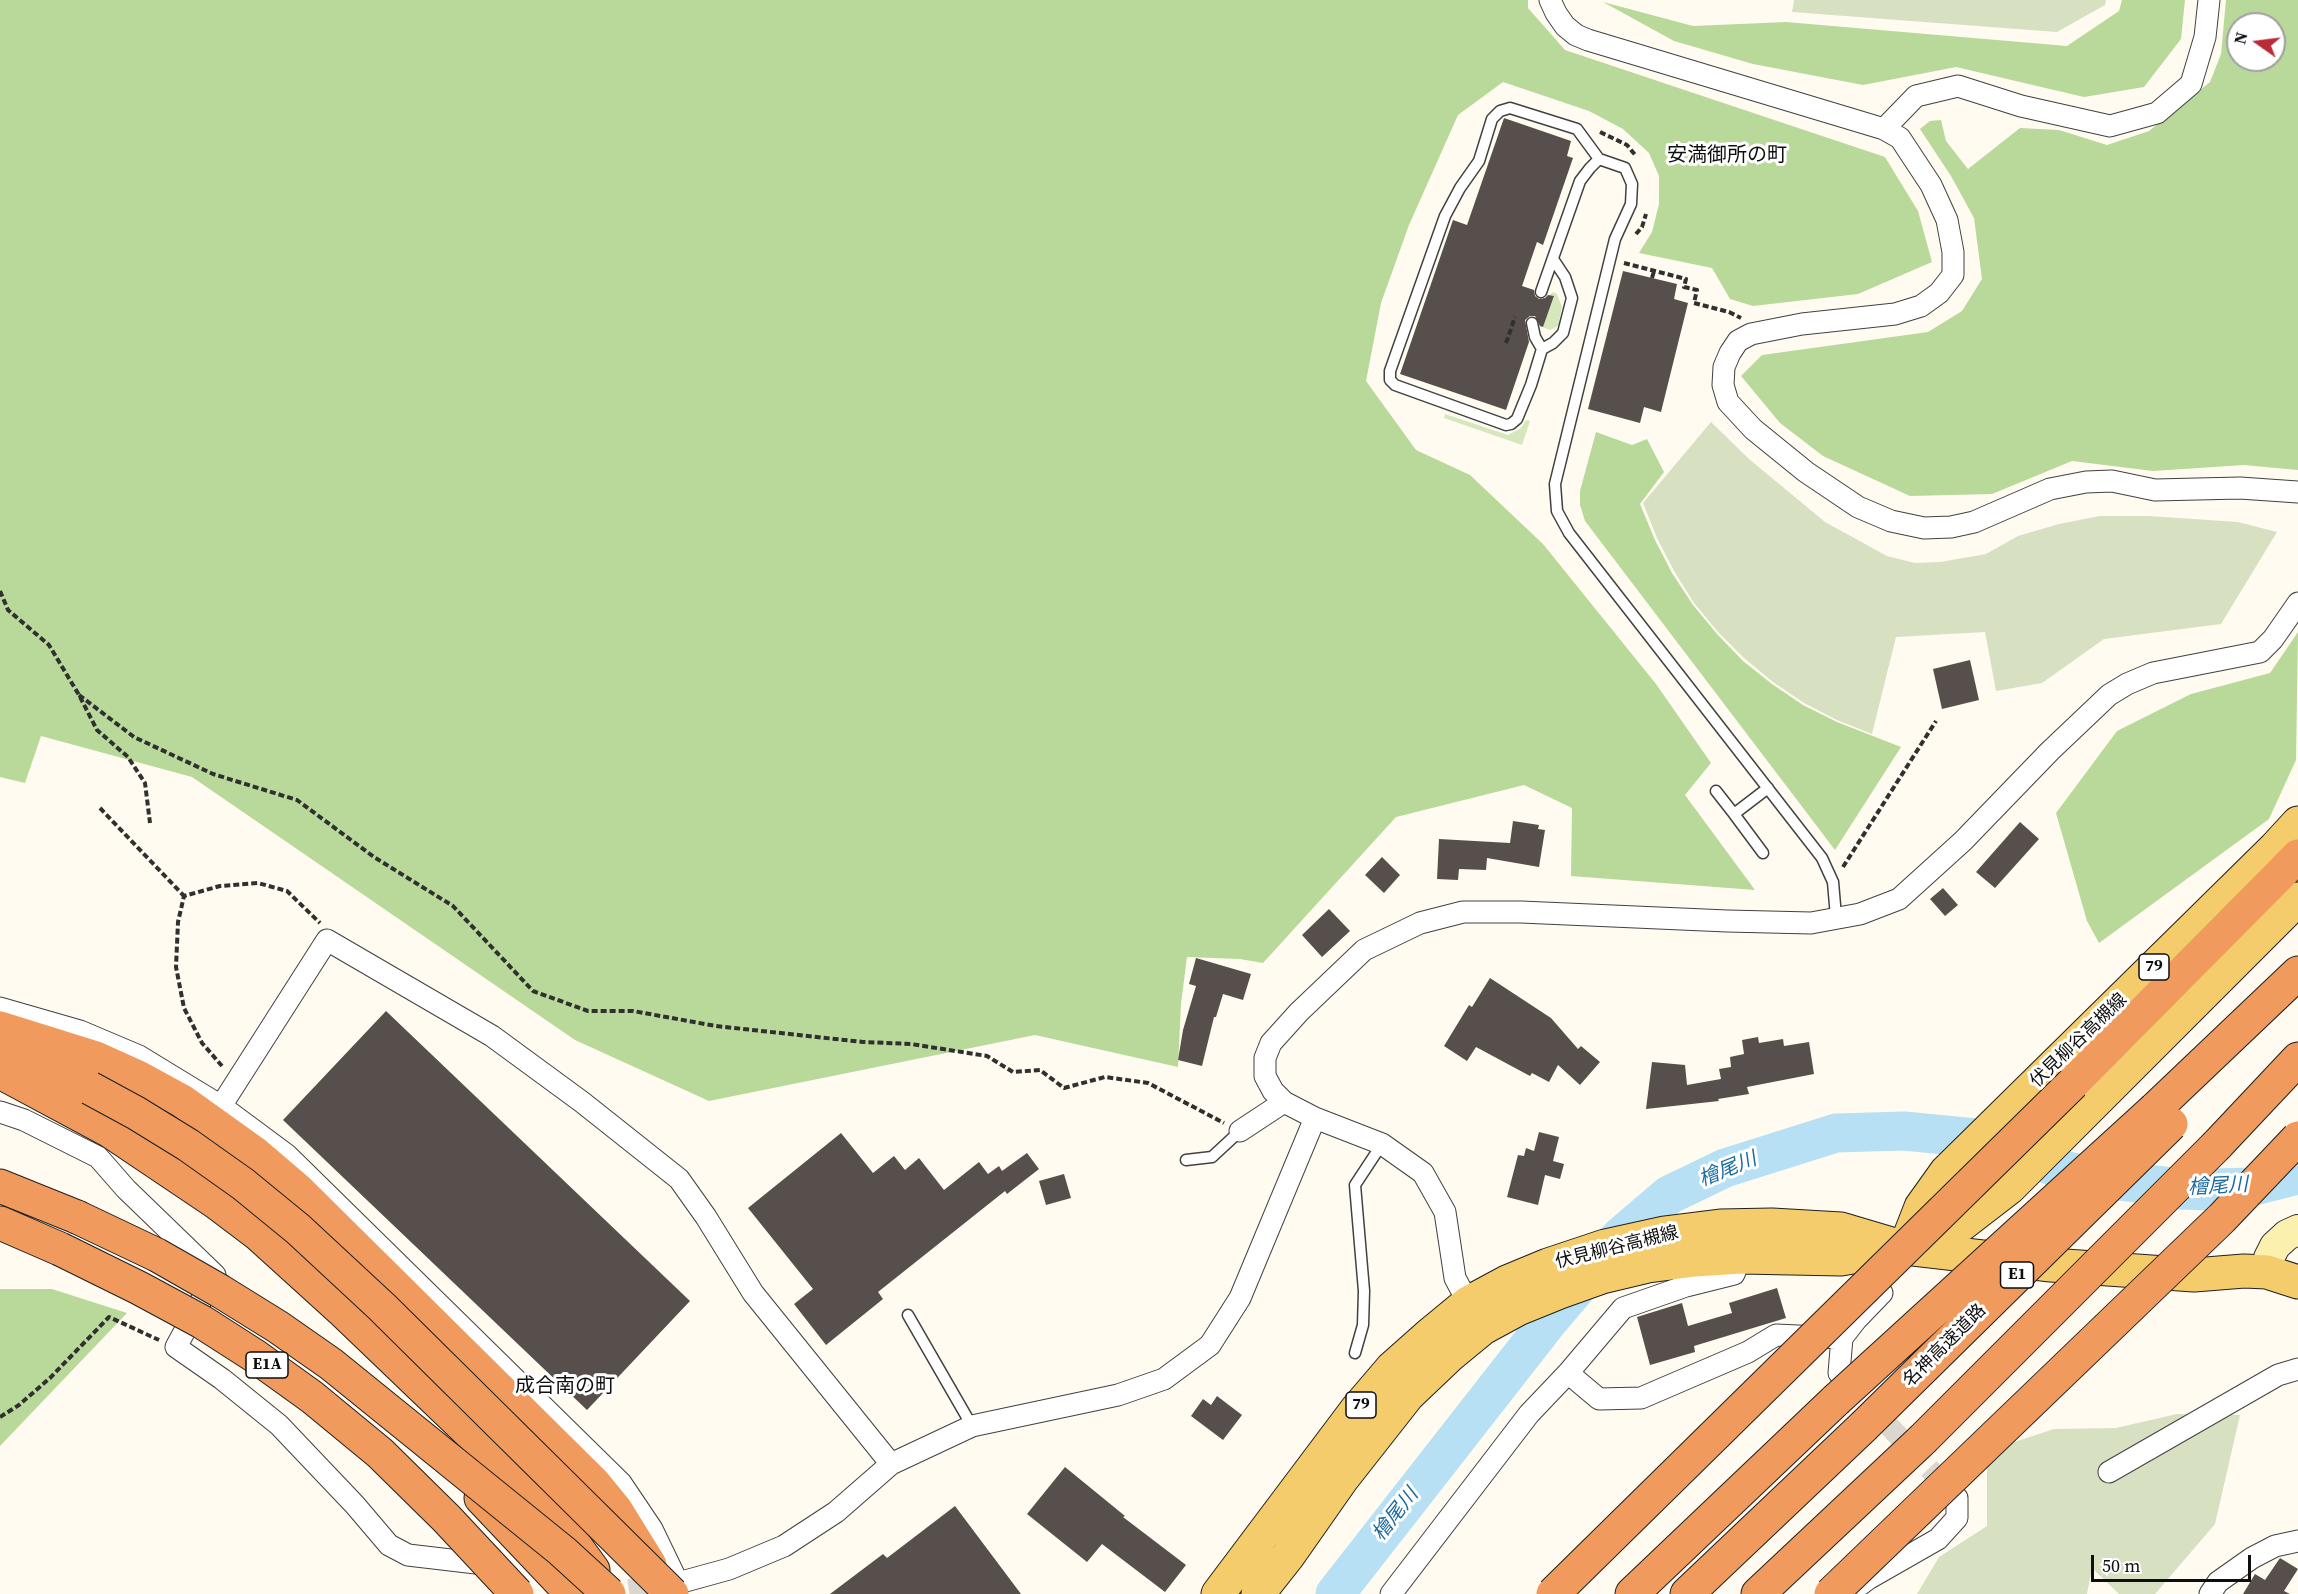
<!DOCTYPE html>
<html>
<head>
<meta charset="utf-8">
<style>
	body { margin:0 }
	#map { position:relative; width:2298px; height:1594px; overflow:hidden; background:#fffbf0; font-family:"Source Serif 4",serif }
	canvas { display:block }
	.north { position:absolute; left:2226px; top:12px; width:60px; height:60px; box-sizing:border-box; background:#fff; border:2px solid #9f9f9f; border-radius:50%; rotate:284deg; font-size:16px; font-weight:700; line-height:24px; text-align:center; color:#0e0e0e }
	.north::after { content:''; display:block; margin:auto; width:21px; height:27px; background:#bb2a38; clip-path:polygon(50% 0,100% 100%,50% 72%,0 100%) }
	.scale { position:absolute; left:2091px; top:1555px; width:160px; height:27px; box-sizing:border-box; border:3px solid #0e0e0e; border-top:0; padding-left:8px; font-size:18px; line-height:21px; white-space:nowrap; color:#0e0e0e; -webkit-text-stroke:4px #fff; paint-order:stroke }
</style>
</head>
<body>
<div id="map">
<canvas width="2298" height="1594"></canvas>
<div class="north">N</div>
<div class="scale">50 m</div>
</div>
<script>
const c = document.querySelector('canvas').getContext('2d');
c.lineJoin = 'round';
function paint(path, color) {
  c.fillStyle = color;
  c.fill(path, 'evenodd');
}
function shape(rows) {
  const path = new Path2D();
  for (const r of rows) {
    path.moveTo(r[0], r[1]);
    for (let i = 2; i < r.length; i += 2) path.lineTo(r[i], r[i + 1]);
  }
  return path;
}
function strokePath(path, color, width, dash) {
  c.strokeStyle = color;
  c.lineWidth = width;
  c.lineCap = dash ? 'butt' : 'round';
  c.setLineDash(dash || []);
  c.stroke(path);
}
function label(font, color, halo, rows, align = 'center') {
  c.font = font + ' "Source Serif 4","Noto Sans JP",serif';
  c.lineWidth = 6;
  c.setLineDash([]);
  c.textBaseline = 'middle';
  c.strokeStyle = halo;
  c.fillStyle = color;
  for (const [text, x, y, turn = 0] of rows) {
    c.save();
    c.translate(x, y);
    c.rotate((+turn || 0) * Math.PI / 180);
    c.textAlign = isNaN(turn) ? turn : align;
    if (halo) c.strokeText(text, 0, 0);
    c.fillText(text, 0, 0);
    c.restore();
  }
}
const green = shape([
	[1553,292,1557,294,1562,307,1558,326,1550,330,1540,326,1543,327,1554,297,1549,295],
	[1445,414,1508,435,1521,428,1526,420,1530,421,1522,445,1444,418]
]);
const forest = shape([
	[0,0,1528,0,1528,8,1565,50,1885,157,1918,211,1932,262,1858,294,1753,306,1730,299,1712,268,1639,253,1652,232,1659,204,1659,176,1649,153,1623,129,1589,111,1503,82,1458,115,1409,225,1381,303,1366,381,1416,450,1470,475,1543,544,1656,684,1711,763,1685,795,1755,890,1571,876,1572,808,1524,785,1396,817,1263,963,1240,959,1187,957,1181,1004,1178,1067,1035,1035,709,1101,575,1040,192,777,41,736,25,783,0,777],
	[2122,0,2185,0,2181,39,2144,87,2084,97,1956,67,1863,85,1753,64,1674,41,1603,2,1693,26,1786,22,2067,46,2119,11],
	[2226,0,2298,0,2298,470,2244,465,2153,471,2072,461,1992,494,1910,496,1823,456,1780,423,1741,376,1762,355,1928,332,1962,311,1982,279,1974,218,1951,176,1920,129,1930,121,1941,120,1946,141,1968,169,2020,128,2059,130,2107,145,2149,131,2210,82,2221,54],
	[2238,24,2274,24,2274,60,2238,60],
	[1596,432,1632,445,1647,439,1664,472,1640,504,1655,540,1672,573,1693,605,1717,634,1743,661,1772,684,1803,705,1837,722,1901,747,1835,850,1585,521,1580,505,1580,491],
	[2298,632,2296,760,2269,819,2099,943,2087,921,2056,813,2117,731,2191,694,2270,673],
	[0,1289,52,1289,127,1313,0,1446]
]);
const cemetery = shape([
	[1794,0,2106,0,2105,5,2057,32,1792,12],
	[1711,422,1749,459,1825,522,1887,556,1915,563,1940,562,1986,554,2018,536,2059,524,2100,516,2149,516,2238,522,2277,532,2221,624,2104,639,2042,683,1996,691,1985,632,1896,637,1872,734,1837,720,1804,703,1773,682,1744,658,1718,632,1694,603,1674,571,1657,538,1643,503],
	[2177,1414,2240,1415,2215,1524,2155,1594,2119,1594,2092,1568,2087,1594,1917,1594,1939,1557,1987,1526,1987,1451,2054,1429,2116,1428]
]);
const river = shape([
	[1335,1594,1550,1319,1621,1236,1669,1195,1725,1168,1836,1133,1904,1131,1986,1139,2025,1157,2068,1171,2111,1180,2164,1186,2180,1190,2210,1191,2215,1188,2250,1187,2298,1175]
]);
const building = shape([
	[1504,118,1571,141,1567,156,1573,158,1543,245,1537,242,1522,286,1534,290,1535,296,1539,299,1545,298,1548,295,1554,296,1543,327,1540,326,1535,316,1530,316,1525,320,1529,342,1506,410,1400,374,1453,220,1467,225],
	[1623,271,1677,284,1674,299,1688,303,1661,412,1644,407,1640,423,1588,409],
	[1970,660,1979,700,1942,709,1933,669],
	[1513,821,1539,825,1538,829,1545,830,1539,867,1487,858,1486,870,1459,869,1458,880,1437,879,1439,839,1510,843],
	[2020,822,2039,839,1995,888,1976,872],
	[1382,857,1400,875,1384,893,1365,875],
	[1943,888,1958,905,1945,916,1930,899],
	[1329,909,1350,931,1322,957,1302,935],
	[1196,958,1251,974,1243,1000,1223,994,1216,1017,1214,1017,1202,1066,1178,1060,1183,1030,1196,986,1189,984],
	[1490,978,1551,1018,1578,1049,1581,1046,1600,1062,1580,1085,1558,1065,1549,1082,1532,1073,1530,1076,1476,1047,1467,1061,1444,1046,1469,1005,1472,1007],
	[386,1011,690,1301,587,1410,283,1120],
	[1758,1037,1759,1043,1783,1039,1784,1046,1809,1042,1814,1074,1747,1087,1749,1094,1718,1099,1719,1101,1646,1109,1652,1062,1685,1065,1687,1085,1721,1079,1719,1069,1731,1067,1730,1057,1744,1054,1742,1040],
	[1539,1132,1559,1137,1553,1161,1564,1164,1560,1179,1545,1175,1538,1205,1507,1197,1518,1155,1524,1156,1526,1148,1534,1151],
	[841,1133,873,1173,894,1156,905,1170,919,1158,944,1190,979,1162,988,1174,999,1166,1002,1171,1027,1153,1039,1169,1007,1194,1005,1191,878,1292,883,1299,826,1345,794,1304,813,1289,748,1208],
	[1064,1174,1071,1198,1046,1205,1039,1181],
	[1777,1288,1786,1318,1694,1346,1695,1352,1650,1365,1637,1317,1682,1303,1688,1326,1732,1313,1729,1303],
	[1217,1396,1242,1415,1223,1440,1191,1416,1203,1399,1211,1405],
	[1065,1467,1125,1516,1123,1517,1186,1565,1165,1592,1102,1544,1087,1562,1027,1514],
	[955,1506,1021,1594,830,1594,883,1554,887,1558],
	[2280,1558,2298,1569,2284,1591,2290,1594,2243,1594,2255,1574,2265,1580]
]);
const streetTunnel = shape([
	[1844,1378,1952,1493],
	[598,1594,668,1584]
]);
const path = shape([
	[1600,132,1627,145,1636,156],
	[1636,234,1642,227,1646,214],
	[1624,263,1686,279,1684,287,1697,290,1694,303,1729,312,1741,318],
	[1652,278,1654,271],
	[1506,343,1515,317],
	[0,591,8,610,49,645,79,695,97,730,128,757,145,783,150,823],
	[79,695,134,737,213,774,297,800,374,857,453,906,533,991,588,1011,633,1011,716,1026,863,1042,911,1044,987,1056,1013,1072,1040,1070,1064,1088,1105,1077,1148,1083,1224,1123],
	[100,808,184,896],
	[1843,867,1936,721],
	[222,1066,202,1043,184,1008,176,967,178,922,184,896,220,886,258,883,287,891,320,923],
	[0,1417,19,1405,50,1378,109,1317,159,1340]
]);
const lane = shape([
	[1541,292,1580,181,1590,168,1599,159,1625,168,1632,184,1631,204,1615,239,1555,484,1557,511,1569,533,1822,858,1833,882,1836,917],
	[1532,323,1535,337,1542,349,1531,385,1517,419,1511,424,1506,425,1395,385,1390,380,1390,371,1445,216,1460,188,1479,161,1492,119,1500,111,1510,108,1577,129,1599,159],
	[1542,349,1553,343,1563,333,1572,298,1565,277,1553,259],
	[1716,791,1734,814],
	[1763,853,1734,814,1768,788],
	[1186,1160,1212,1157,1240,1131],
	[908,1315,972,1426],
	[1355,1353,1363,1325,1364,1291,1355,1185,1382,1144]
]);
const street = shape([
	[1550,0,1556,13,1565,26,1576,35,1588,40,1884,129,1900,138,1931,185,1947,220,1953,252,1953,275,1939,293,1921,306,1895,314,1802,324,1751,334,1738,341,1730,353,1724,367,1723,385,1728,402,1753,429,1806,472,1858,507,1891,521,1924,528,1951,527,1974,522,2050,489,2086,482,2112,481,2155,490,2240,488,2298,492],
	[1884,129,1916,96,1958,86,2021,106,2110,126,2157,113,2191,84,2205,37,2209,0],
	[0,1008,80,1031,139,1056,221,1106,287,1155,621,1483,652,1529,678,1583,729,1569,784,1546,836,1512,891,1464,972,1426,1118,1395,1164,1379,1210,1345,1240,1298,1315,1118],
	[221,1106,327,940,492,1036,582,1102,679,1179,706,1217,753,1293,891,1464],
	[0,1112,24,1120,98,1157,126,1189,215,1275,176,1347,222,1379,279,1425,355,1505,389,1545,408,1555,493,1565],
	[1240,1131,1284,1102],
	[1473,1312,1455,1278,1445,1212,1423,1173,1382,1144,1315,1118,1284,1102,1273,1091,1265,1076,1265,1058,1271,1043,1299,1012,1364,950,1420,923,1463,912,1521,912,1727,921,1811,923,1860,914,1899,899,1963,841,2050,751,2109,695,2127,684,2153,673,2260,652,2273,639,2298,603],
	[1568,1373,1599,1399,1641,1398,1748,1352,1776,1335,1842,1338],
	[1839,1373,1842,1338,1856,1320,1882,1293],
	[2109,1472,2278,1375,2298,1369],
	[1849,1593,1868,1579,1938,1539,1957,1518,1957,1498],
	[1391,1594,1529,1414,1568,1373,1623,1308,1686,1286,1734,1274,1741,1257],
	[2210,1594,2218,1582,2252,1558,2275,1546,2298,1541]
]);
const secondary = shape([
	[2267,1272,2269,1258,2275,1246,2287,1235,2298,1230]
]);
const primary = shape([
	[1905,1248,1921,1207,1946,1172,2275,848,2298,823],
	[1218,1594,1357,1409,1392,1368,1428,1336,1468,1303,1507,1282,1548,1265,1605,1246,1664,1233,1720,1226,1772,1225,1841,1229,1905,1248,2051,1265,2194,1275,2244,1271,2267,1272,2298,1282],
	[1258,1594,1288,1556,1342,1479,1408,1395,1449,1356,1483,1328,1518,1309,1560,1292,1602,1277,1648,1266,1695,1260,1741,1257,1841,1259,1905,1248,1961,1225,2009,1188,2298,899]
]);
const highway = shape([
	[0,1028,96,1058,138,1077,182,1101,256,1154,297,1189,594,1483,616,1510,650,1565],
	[4,1044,90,1088],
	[0,1072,110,1131,217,1203,258,1234,344,1312,535,1495,561,1526,593,1570],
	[2073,1083,2298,856],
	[2155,1109,2298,973],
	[2217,1145,2298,1059],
	[0,1186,77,1217],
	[0,1223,60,1249],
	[481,1498,572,1594],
	[1632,1594,1836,1400],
	[1687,1594,1864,1426],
	[1758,1594,1922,1440]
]);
const highwayBridge = shape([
	[90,1088,136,1113,188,1145,243,1184,298,1229,382,1307,672,1594],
	[77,1217,157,1255,220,1291,278,1327,331,1364,562,1551,609,1594],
	[60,1249,139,1288,202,1322,255,1356,312,1397,380,1453,447,1519,517,1594],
	[1836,1400,2155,1109],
	[1864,1426,2171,1124],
	[1922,1440,2217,1145],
	[1553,1594,2073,1083],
	[1831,1594,2222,1218,2298,1138]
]);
const shields = [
	[2154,967,30],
	[2017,1275,33],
	[267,1365,42],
	[1361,1405,30]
];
const shieldNames = [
	["79",2154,967],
	["E1",2017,1275],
	["E1A",267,1365],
	["79",1361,1405]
];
const streetNames = [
	["伏見柳谷高槻線",2079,1041,-44],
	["伏見柳谷高槻線",1617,1248,-14],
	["名神高速道路",1945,1346,-45]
];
const neighbourhoodNames = [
	["安満御所の町",1727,156],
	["成合南の町",565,1387]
];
const waterNames = [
	["檜尾川",1728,1170,-22],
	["檜尾川",2218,1187,-3],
	["檜尾川",1396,1515,-52]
];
paint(green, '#d4e8bb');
paint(forest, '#b9d99a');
paint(cemetery, '#d8e0c2');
strokePath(river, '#b7e0f4', 39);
paint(building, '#574f4b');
strokePath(streetTunnel, '#dbd7ce', 21, [21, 10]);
strokePath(lane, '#414141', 13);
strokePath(street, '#414141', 23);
strokePath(secondary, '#303030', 32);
strokePath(primary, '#1f1f1f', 35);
strokePath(highway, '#1f1f1f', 35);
strokePath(path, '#303030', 4, [6, 3]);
strokePath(lane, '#fff', 10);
strokePath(street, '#fff', 21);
strokePath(secondary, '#fcf0ae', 30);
strokePath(primary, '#f4cc6b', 33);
strokePath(highway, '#f09a5d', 33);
strokePath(highwayBridge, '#1f1f1f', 35, []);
strokePath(highwayBridge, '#f09a5d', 33);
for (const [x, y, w] of shields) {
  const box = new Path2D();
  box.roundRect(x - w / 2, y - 13, w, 26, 4.5);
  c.fillStyle = '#fff';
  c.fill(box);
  strokePath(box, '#0e0e0e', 1.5);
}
label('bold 16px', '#0e0e0e', null, shieldNames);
label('18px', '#0e0e0e', '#fff', streetNames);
label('20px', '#0e0e0e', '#fff', neighbourhoodNames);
label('italic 20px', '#1b6a9d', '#fff', waterNames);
</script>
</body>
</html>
